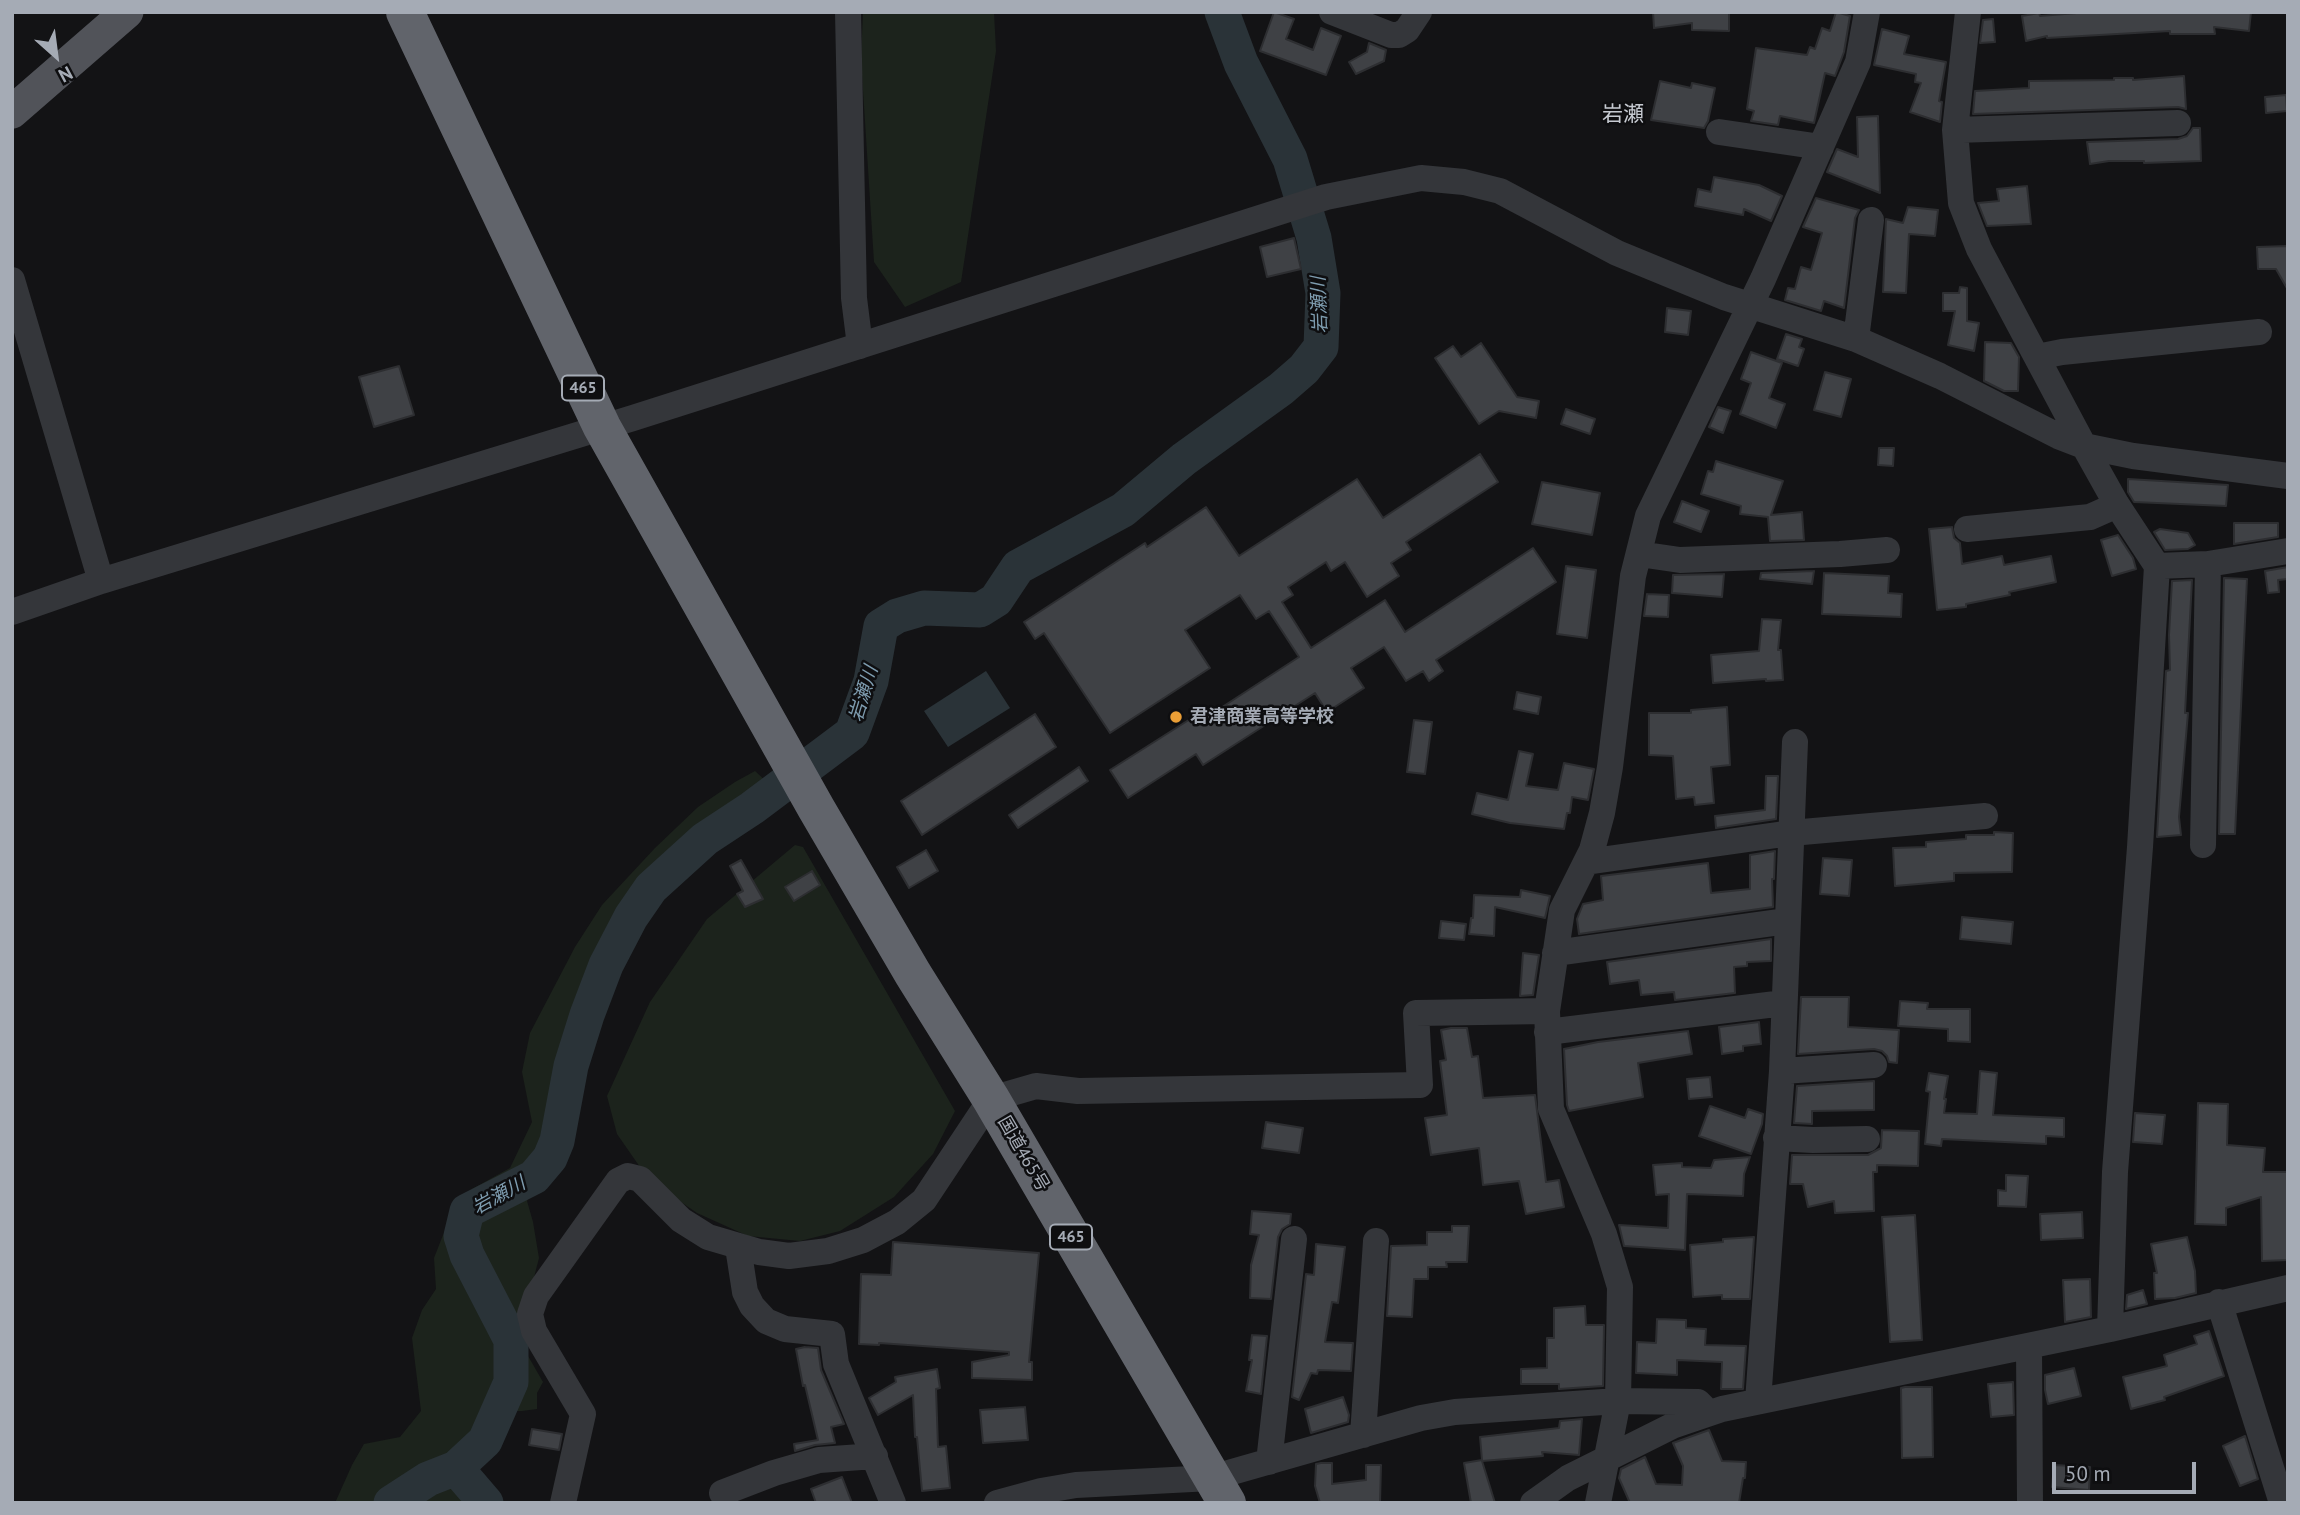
<!DOCTYPE html>
<html>
<head>
<meta charset="utf-8">
<style>
	body { margin:0 }
	#map { position:relative; width:2300px; height:1515px; overflow:hidden; background:#131315; font-family:"PT Sans",sans-serif }
	canvas { display:block }
	.frame { position:absolute; inset:0; border:14px solid #a5abb5; pointer-events:none }
	.north { position:absolute; left:21px; top:21px; width:70px; height:70px; -webkit-text-stroke:5px #0e0e10; paint-order:stroke; rotate:152deg; font-size:19px; font-weight:700; line-height:28px; text-align:center; color:#a5abb5 }
	.north::after { content:''; display:block; margin:auto; width:24px; height:32px; background:#a5abb5; clip-path:polygon(50% 0,100% 100%,50% 72%,0 100%) }
	.scale { position:absolute; left:2052px; top:1462px; width:144px; height:32px; box-sizing:border-box; border:4px solid #a5abb5; border-top:0; padding-left:9px; font-size:21px; line-height:24px; white-space:nowrap; color:#a5abb5; -webkit-text-stroke:5px #0e0e10; paint-order:stroke }
</style>
</head>
<body>
<div id="map">
<canvas width="2300" height="1515"></canvas>
<div class="frame"></div>
<div class="north">N</div>
<div class="scale">50 m</div>
</div>
<script>
const c = document.querySelector('canvas').getContext('2d');
c.lineJoin = 'round';
function paint(path, color) {
  c.fillStyle = color;
  c.fill(path, 'evenodd');
}
function shape(rows) {
  const path = new Path2D();
  for (const r of rows) {
    path.moveTo(r[0], r[1]);
    for (let i = 2; i < r.length; i += 2) path.lineTo(r[i], r[i + 1]);
  }
  return path;
}
function strokePath(path, color, width, dash) {
  c.strokeStyle = color;
  c.lineWidth = width;
  c.lineCap = dash ? 'butt' : 'round';
  c.setLineDash(dash || []);
  c.stroke(path);
}
function label(font, color, halo, rows, align = 'center') {
  c.font = font + ' "PT Sans","Noto Sans JP",sans-serif';
  c.lineWidth = 5;
  c.setLineDash([]);
  c.textBaseline = 'middle';
  c.strokeStyle = halo;
  c.fillStyle = color;
  for (const [text, x, y, turn = 0] of rows) {
    c.save();
    c.translate(x, y);
    c.rotate((+turn || 0) * Math.PI / 180);
    c.textAlign = isNaN(turn) ? turn : align;
    if (halo) c.strokeText(text, 0, 0);
    c.fillText(text, 0, 0);
    c.restore();
  }
}
const green = shape([
	[863,12,994,12,996,51,961,282,905,307,874,262,861,59],
	[755,771,768,783,762,799,691,866,659,891,616,946,598,987,577,1023,561,1085,561,1129,546,1174,527,1201,533,1222,539,1258,532,1285,516,1318,520,1342,543,1382,537,1393,537,1409,522,1411,505,1411,490,1436,464,1455,450,1475,476,1500,501,1503,335,1503,352,1465,364,1444,400,1437,421,1411,412,1338,422,1310,436,1289,434,1258,443,1235,472,1189,510,1168,532,1122,522,1072,530,1033,575,947,602,905,655,848,698,807,735,782],
	[795,845,803,847,955,1111,933,1154,894,1197,840,1231,800,1241,748,1236,697,1213,649,1180,617,1134,607,1096,650,1002,707,919]
]);
const water = shape([
	[986,671,1010,708,948,747,924,711]
]);
const river = shape([
	[456,1468,486,1503],
	[391,1503,428,1479,456,1468,485,1441,511,1382,511,1340,467,1255,461,1236,467,1211,534,1177,550,1158,557,1141,571,1066,587,1015,606,965,631,917,651,888,705,839,752,808,852,733,871,681,881,626,897,616,924,608,980,610,996,600,1018,567,1123,510,1184,459,1281,389,1304,369,1321,347,1323,293,1314,238,1290,159,1241,63,1222,12]
]);
const building = shape([
	[1274,12,1294,19,1286,39,1313,50,1321,28,1341,36,1326,75,1260,51,1274,12],
	[1653,12,1729,12,1729,31,1692,30,1692,23,1654,28,1653,12],
	[1836,12,1850,16,1844,52,1835,76,1825,73,1814,123,1780,116,1778,125,1751,121,1754,111,1747,109,1756,48,1807,55,1810,47,1815,49,1822,28,1830,31,1836,12],
	[2089,12,2251,12,2249,31,2214,27,2215,34,2170,34,2170,31,2047,38,2047,36,2026,41,2022,16,2039,13,2040,16,2089,12],
	[1993,19,1995,42,1980,43,1983,20,1993,19],
	[1882,29,1909,36,1904,54,1946,62,1939,101,1942,102,1940,122,1910,112,1921,83,1915,82,1916,74,1874,65,1882,29],
	[1369,43,1386,50,1384,61,1356,74,1349,62,1367,52,1369,43],
	[2184,76,2186,109,2178,107,1973,114,1975,91,2029,88,2029,81,2114,80,2114,78,2133,78,2133,80,2184,76],
	[1660,81,1691,88,1692,83,1715,88,1708,121,1704,128,1651,120,1660,81],
	[2286,95,2287,111,2266,113,2265,97,2286,95],
	[1878,116,1880,193,1827,172,1837,149,1858,157,1857,117,1878,116],
	[2193,128,2200,128,2201,161,2144,163,2144,161,2109,161,2090,164,2087,142,2178,139,2187,136,2193,128],
	[1714,177,1759,185,1782,196,1771,221,1744,209,1743,215,1695,206,1698,189,1711,192,1714,177],
	[2027,186,2031,224,1987,226,1978,203,1999,201,1997,189,2027,186],
	[1816,198,1859,210,1855,218,1844,308,1824,301,1821,311,1785,300,1788,288,1795,289,1801,267,1811,270,1822,233,1803,227,1816,198],
	[1908,207,1938,210,1935,236,1909,234,1906,293,1883,292,1886,219,1903,223,1908,207],
	[1294,238,1301,269,1267,277,1260,247,1294,238],
	[2288,246,2288,290,2276,269,2258,269,2257,247,2288,246],
	[1960,287,1967,288,1967,321,1979,323,1974,351,1948,345,1955,311,1943,311,1943,293,1959,293,1960,287],
	[1667,308,1691,311,1688,335,1665,332,1667,308],
	[1786,334,1802,339,1799,347,1804,349,1798,366,1777,359,1786,334],
	[1985,342,2011,343,2019,357,2018,391,2004,391,1984,381,1985,342],
	[1481,343,1517,397,1539,401,1536,418,1499,411,1479,424,1435,358,1453,346,1461,357,1481,343],
	[1751,352,1782,363,1769,398,1785,404,1776,428,1740,414,1751,383,1741,379,1751,352],
	[399,366,414,415,374,427,359,377,399,366],
	[1825,372,1851,379,1841,417,1814,410,1825,372],
	[1718,407,1731,411,1723,433,1709,427,1718,407],
	[1566,409,1595,419,1590,434,1561,424,1566,409],
	[1879,448,1894,448,1893,466,1878,465,1879,448],
	[1480,454,1498,482,1406,542,1411,550,1391,563,1399,576,1367,597,1345,562,1331,571,1326,562,1288,587,1293,595,1282,602,1311,648,1385,600,1405,632,1533,548,1556,582,1436,660,1443,671,1429,681,1423,671,1406,681,1384,647,1351,668,1364,688,1327,712,1315,693,1203,765,1196,754,1128,798,1110,770,1206,709,1210,715,1299,657,1269,611,1256,619,1240,595,1185,630,1210,668,1110,733,1044,633,1035,639,1024,622,1145,543,1147,547,1206,507,1239,556,1357,479,1383,518,1480,454],
	[1716,461,1783,481,1771,515,1802,512,1804,540,1770,541,1768,517,1740,514,1741,506,1701,494,1708,471,1713,472,1716,461],
	[2128,479,2228,485,2226,506,2134,502,2128,492,2128,479],
	[1542,482,1600,493,1592,535,1532,524,1542,482],
	[1682,501,1709,511,1701,532,1674,522,1682,501],
	[2234,523,2278,523,2278,537,2234,544,2234,523],
	[1952,527,1954,538,1960,543,1962,564,2002,556,2004,565,2051,556,2056,582,2009,592,2010,595,1966,604,1966,607,1937,610,1929,529,1952,527],
	[2160,529,2188,533,2195,545,2188,549,2165,550,2154,532,2160,529],
	[2118,535,2133,558,2136,569,2112,576,2101,540,2118,535],
	[1566,566,1596,570,1587,638,1557,634,1566,566],
	[2288,567,2288,579,2278,580,2279,592,2268,593,2265,571,2288,567],
	[1814,571,1812,584,1760,579,1761,573,1814,571],
	[1824,573,1889,576,1888,593,1902,594,1901,617,1822,614,1824,573],
	[1724,574,1722,597,1672,593,1673,575,1724,574],
	[2224,578,2247,579,2235,834,2219,834,2224,578],
	[2192,580,2185,713,2188,713,2179,817,2181,835,2157,837,2166,671,2170,670,2169,635,2172,581,2192,580],
	[1647,594,1669,595,1668,617,1644,616,1647,594],
	[1762,619,1781,620,1778,650,1781,650,1783,680,1766,681,1766,679,1713,683,1711,655,1759,651,1762,619],
	[1517,692,1541,697,1538,714,1514,709,1517,692],
	[1727,707,1730,765,1711,767,1714,803,1695,805,1694,797,1676,799,1673,756,1649,755,1649,713,1691,713,1691,710,1727,707],
	[1035,714,1056,747,922,835,901,801,1035,714],
	[1414,720,1432,722,1425,774,1407,772,1414,720],
	[1519,751,1533,754,1526,786,1558,790,1564,763,1594,769,1588,800,1572,797,1570,813,1567,813,1564,829,1510,823,1472,814,1477,793,1508,800,1519,751],
	[1079,767,1088,781,1018,828,1009,815,1079,767],
	[1766,776,1778,776,1776,819,1716,828,1715,816,1765,810,1766,776],
	[1994,832,2013,833,2012,872,1954,873,1954,881,1895,886,1893,848,1926,847,1926,842,1966,839,1966,835,1994,835,1994,832],
	[926,850,938,871,909,888,897,867,926,850],
	[1775,851,1774,879,1772,879,1773,907,1579,934,1577,919,1583,904,1603,900,1601,876,1708,863,1711,893,1750,889,1750,855,1775,851],
	[1823,858,1852,860,1849,896,1820,894,1823,858],
	[741,860,763,899,745,907,737,894,743,891,730,866,741,860],
	[812,871,820,885,794,901,785,887,812,871],
	[1521,890,1550,896,1545,918,1495,907,1494,936,1469,934,1471,918,1473,918,1474,895,1520,897,1521,890],
	[1962,917,2013,922,2011,944,1960,939,1962,917],
	[1441,921,1466,924,1464,940,1439,938,1441,921],
	[1771,939,1771,961,1747,962,1747,966,1734,967,1735,993,1675,1000,1674,992,1641,995,1639,980,1610,984,1607,962,1771,939],
	[1523,953,1539,955,1533,995,1520,996,1523,953],
	[1801,997,1849,997,1848,1027,1899,1030,1897,1063,1889,1062,1887,1056,1882,1051,1874,1049,1798,1054,1801,997],
	[1900,1001,1928,1003,1927,1009,1970,1009,1970,1042,1948,1041,1948,1029,1898,1026,1900,1001],
	[1759,1022,1761,1044,1743,1046,1743,1051,1722,1054,1719,1027,1759,1022],
	[1451,1028,1467,1028,1472,1057,1478,1056,1483,1098,1535,1095,1546,1182,1559,1180,1564,1207,1526,1214,1519,1181,1483,1185,1479,1148,1431,1155,1425,1118,1447,1115,1440,1061,1446,1060,1441,1030,1451,1028],
	[1688,1031,1692,1054,1638,1063,1643,1097,1569,1111,1567,1105,1564,1049,1598,1042,1688,1031],
	[1980,1071,1997,1073,1993,1115,2064,1118,2064,1137,2046,1136,2046,1144,1942,1139,1941,1146,1925,1144,1930,1092,1926,1091,1929,1073,1948,1076,1944,1099,1946,1099,1944,1113,1977,1114,1980,1071],
	[1710,1077,1712,1097,1689,1099,1687,1079,1710,1077],
	[1874,1081,1874,1110,1812,1111,1812,1124,1794,1123,1797,1086,1874,1081],
	[2198,1103,2228,1104,2227,1145,2265,1148,2263,1172,2288,1172,2288,1260,2262,1261,2261,1197,2226,1208,2226,1225,2195,1224,2198,1103],
	[1710,1106,1745,1118,1748,1109,1763,1114,1762,1124,1751,1154,1699,1136,1710,1106],
	[2135,1113,2165,1115,2162,1144,2133,1142,2135,1113],
	[1266,1122,1303,1128,1299,1153,1262,1148,1266,1122],
	[1882,1130,1919,1131,1918,1166,1877,1165,1877,1172,1873,1172,1874,1211,1835,1213,1834,1201,1808,1207,1803,1184,1790,1184,1792,1155,1868,1155,1881,1148,1882,1130],
	[1750,1157,1744,1174,1743,1196,1687,1194,1685,1250,1624,1246,1619,1225,1668,1228,1669,1194,1656,1195,1653,1165,1682,1163,1682,1167,1711,1168,1714,1160,1750,1157],
	[2006,1175,2028,1176,2026,1207,1998,1206,1998,1190,2006,1191,2006,1175],
	[1252,1211,1291,1214,1290,1224,1282,1229,1278,1237,1271,1299,1250,1298,1251,1265,1259,1235,1250,1234,1252,1211],
	[2082,1212,2083,1238,2041,1240,2040,1214,2082,1212],
	[1915,1215,1922,1340,1890,1342,1882,1217,1915,1215],
	[1452,1226,1469,1226,1467,1262,1446,1262,1447,1267,1428,1267,1428,1279,1414,1279,1412,1317,1387,1316,1391,1246,1427,1245,1427,1232,1452,1232,1452,1226],
	[1754,1237,1750,1299,1722,1299,1722,1295,1693,1297,1690,1245,1723,1242,1723,1239,1754,1237],
	[2187,1237,2195,1271,2196,1293,2175,1298,2155,1299,2154,1273,2157,1273,2151,1244,2187,1237],
	[893,1242,1039,1253,1029,1362,1032,1362,1032,1380,972,1378,972,1362,1009,1355,1009,1352,879,1343,879,1345,859,1344,861,1274,891,1275,893,1242],
	[1316,1244,1345,1247,1338,1303,1332,1302,1325,1342,1353,1343,1351,1371,1318,1370,1317,1374,1311,1373,1299,1400,1292,1397,1306,1274,1314,1275,1316,1244],
	[2090,1279,2091,1317,2065,1322,2063,1280,2090,1279],
	[2143,1290,2147,1304,2126,1309,2127,1295,2143,1290],
	[1585,1306,1586,1325,1604,1325,1603,1386,1559,1389,1559,1384,1521,1384,1521,1369,1547,1368,1547,1338,1554,1338,1554,1308,1585,1306],
	[1657,1319,1686,1320,1686,1328,1706,1329,1705,1345,1746,1346,1743,1389,1721,1389,1722,1362,1677,1360,1677,1375,1636,1373,1637,1342,1656,1343,1657,1319],
	[2209,1331,2224,1376,2164,1397,2165,1400,2131,1409,2123,1377,2167,1366,2164,1355,2197,1344,2194,1336,2209,1331],
	[1252,1335,1267,1336,1261,1394,1246,1391,1252,1360,1249,1360,1252,1335],
	[805,1347,818,1348,821,1370,844,1424,831,1427,835,1443,815,1445,795,1451,794,1444,818,1440,805,1385,803,1386,796,1349,805,1347],
	[2074,1368,2081,1396,2048,1404,2045,1390,2045,1375,2074,1368],
	[937,1369,940,1388,936,1389,938,1447,946,1446,950,1488,922,1491,917,1437,915,1437,913,1395,878,1415,869,1398,896,1382,895,1377,937,1369],
	[2013,1382,2014,1415,1991,1417,1988,1384,2013,1382],
	[1905,1387,1932,1387,1933,1457,1902,1458,1901,1388,1905,1387],
	[1343,1397,1349,1415,1348,1422,1311,1433,1305,1409,1343,1397],
	[1025,1407,1028,1440,983,1443,980,1410,1025,1407],
	[1582,1419,1579,1455,1542,1452,1543,1456,1482,1461,1495,1503,1471,1503,1464,1463,1482,1460,1480,1437,1559,1428,1560,1421,1582,1419],
	[532,1429,562,1434,559,1450,529,1445,532,1429],
	[1709,1430,1722,1461,1746,1462,1745,1478,1743,1478,1739,1503,1630,1503,1619,1478,1621,1469,1645,1457,1656,1484,1682,1485,1683,1466,1673,1443,1709,1430],
	[2245,1436,2258,1479,2240,1486,2223,1446,2245,1436],
	[1321,1463,1332,1463,1332,1484,1366,1480,1366,1465,1381,1465,1380,1503,1320,1503,1315,1486,1316,1464,1321,1463],
	[2054,1465,2090,1467,2089,1490,2052,1487,2054,1465],
	[842,1477,852,1503,816,1503,811,1489,842,1477]
]);
const minor = shape([
	[848,12,854,298,860,346],
	[1332,12,1391,35,1399,35,1407,30,1419,12],
	[1968,12,1955,130,1961,203,1979,249,2084,446,2117,505,2157,566,2140,847,2115,1172,2110,1329],
	[1955,130,2178,123],
	[1719,132,1821,147],
	[12,280,101,581],
	[1856,339,1871,220],
	[2037,357,2062,352,2259,332],
	[1967,529,2090,517,2117,505],
	[1639,554,1680,560,1840,554,1887,550],
	[2157,566,2208,564,2288,551],
	[12,612,101,581,633,418,1326,197,1421,178,1464,182,1500,191,1617,253,1724,297,1856,339,1940,376,2058,436,2084,446,2133,456,2288,476],
	[2203,845,2208,564],
	[1586,862,1791,833,1985,816],
	[1555,953,1787,921],
	[1547,1032,1784,1003],
	[1782,1071,1874,1065],
	[1776,1138,1813,1140,1867,1139],
	[738,1247,745,1292,752,1306,766,1321,785,1329,832,1334,836,1364,893,1503],
	[2219,1302,2282,1503],
	[2029,1346,2030,1503],
	[1758,1401,1782,1071,1795,742],
	[1363,1435,1376,1241],
	[1269,1462,1294,1239],
	[722,1493,774,1473,819,1460,875,1456],
	[563,1503,583,1414,534,1331,530,1314,536,1296,618,1181,628,1176,640,1179,681,1220,708,1237,759,1252,789,1256,828,1251,863,1240,897,1222,924,1200,991,1099,1036,1086,1078,1091,1420,1085,1416,1013,1547,1011],
	[997,1503,1041,1491,1076,1485,1211,1478,1421,1418,1455,1412,1618,1401,1698,1402,1709,1413],
	[1533,1503,1568,1478,1672,1426,1722,1409,2110,1329,2288,1288],
	[1598,1503,1618,1401,1620,1287,1604,1234,1551,1109,1547,1011,1562,910,1592,850,1602,813,1610,767,1633,576,1648,516,1763,279,1858,62,1867,12]
]);
const major = shape([
	[12,112,127,12]
]);
const highway = shape([
	[405,12,602,427,816,808,913,974,991,1099,1227,1503]
]);
const markers = [
	[1176,717,7,"#ea9e36"]
];
const shields = [
	[583,388,42],
	[1071,1237,42]
];
const shieldNames = [
	["465",583,388],
	["465",1071,1237]
];
const poiNames = [
	["君津商業高等学校",1190,717]
];
const streetNames = [
	["国道465号",1023,1154,60]
];
const waterNames = [
	["岩瀬川",1320,305,-92],
	["岩瀬川",864,694,-73],
	["岩瀬川",499,1196,-29]
];
const quarterNames = [
	["岩瀬",1623,115]
];
paint(green, '#1c231c');
paint(water, '#2a3338');
strokePath(river, '#2a3338', 35);
paint(building, '#3f4145');
strokePath(building, '#2d2e31', 2);
strokePath(minor, '#34363a', 26);
strokePath(major, '#515359', 33);
strokePath(highway, '#61646b', 38);
for (const [x, y, r, color] of markers) {
  const dot = new Path2D();
  dot.arc(x, y, r, 0, 2 * Math.PI);
  c.fillStyle = color;
  c.fill(dot);
  strokePath(dot, '#0e0e10', 2.5);
}
for (const [x, y, w] of shields) {
  const box = new Path2D();
  box.roundRect(x - w / 2, y - 12.5, w, 25, 5);
  c.fillStyle = '#0e0e10';
  c.fill(box);
  strokePath(box, '#a5abb5', 2);
}
label('bold 16px', '#a5abb5', null, shieldNames);
label('bold 18px', '#a5abb5', '#0e0e10', poiNames, 'left');
label('18px', '#a5abb5', '#0e0e10', streetNames);
label('italic 19px', '#7e9caf', '#0e0e10', waterNames);
label('21px', '#c6cad1', '#0e0e10', quarterNames);
</script>
</body>
</html>
